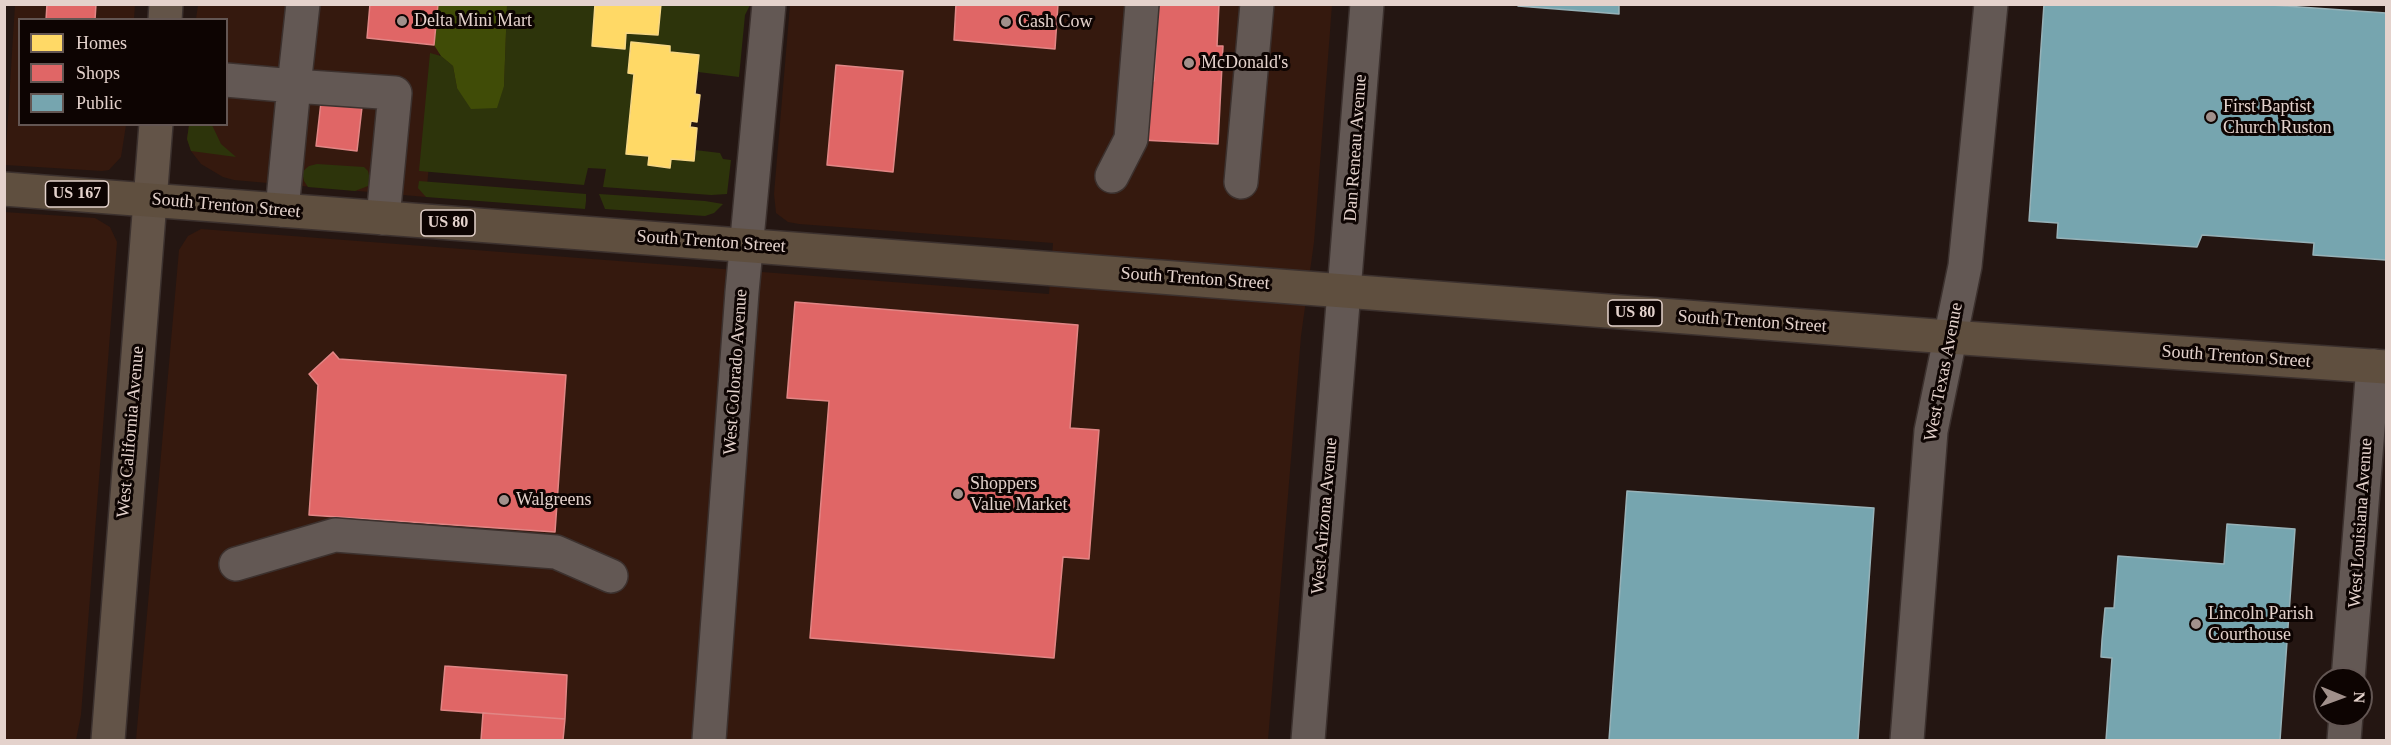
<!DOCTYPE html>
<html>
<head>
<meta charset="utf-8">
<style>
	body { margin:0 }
	#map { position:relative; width:2391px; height:745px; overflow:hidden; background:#241612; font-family:"Times New Roman",serif }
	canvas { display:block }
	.frame { position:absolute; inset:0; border:6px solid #e4d2cc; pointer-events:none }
	.legend { position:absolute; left:18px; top:18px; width:210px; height:108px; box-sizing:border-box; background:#0d0402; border:2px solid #635653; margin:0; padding:8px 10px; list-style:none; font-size:18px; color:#e4d2cc }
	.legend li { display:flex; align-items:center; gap:12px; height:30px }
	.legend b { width:30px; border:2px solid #635653 }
	.north { position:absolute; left:2313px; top:667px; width:60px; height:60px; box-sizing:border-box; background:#0d0402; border:2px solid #635653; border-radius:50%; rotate:91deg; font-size:16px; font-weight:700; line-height:24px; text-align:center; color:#e4d2cc }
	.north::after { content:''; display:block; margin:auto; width:21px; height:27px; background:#a1908b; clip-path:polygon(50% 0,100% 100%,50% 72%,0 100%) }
</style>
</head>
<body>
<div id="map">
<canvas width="2391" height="745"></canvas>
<div class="frame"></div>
<ul class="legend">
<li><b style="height:16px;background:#ffd966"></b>Homes</li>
<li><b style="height:16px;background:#e06666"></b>Shops</li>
<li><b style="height:16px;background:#76a5af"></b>Public</li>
</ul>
<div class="north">N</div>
</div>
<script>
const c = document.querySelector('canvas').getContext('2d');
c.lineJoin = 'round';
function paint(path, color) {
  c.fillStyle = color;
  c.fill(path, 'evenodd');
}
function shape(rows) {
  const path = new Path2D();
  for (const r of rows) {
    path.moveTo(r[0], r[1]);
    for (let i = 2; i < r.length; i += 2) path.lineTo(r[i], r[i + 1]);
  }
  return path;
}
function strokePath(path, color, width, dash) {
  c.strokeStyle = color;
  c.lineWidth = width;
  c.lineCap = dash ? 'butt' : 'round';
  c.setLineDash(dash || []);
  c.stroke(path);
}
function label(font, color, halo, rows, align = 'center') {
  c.font = font + ' "Times New Roman",serif';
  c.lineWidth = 6;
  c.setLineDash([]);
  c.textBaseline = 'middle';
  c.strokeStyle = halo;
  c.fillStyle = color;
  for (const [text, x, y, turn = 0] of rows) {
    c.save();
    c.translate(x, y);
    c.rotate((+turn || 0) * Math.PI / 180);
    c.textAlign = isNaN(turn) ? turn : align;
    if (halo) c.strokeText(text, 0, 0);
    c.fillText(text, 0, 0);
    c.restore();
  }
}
const built = shape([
	[15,5,135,5,134,19,20,20,20,124,126,125,121,157,109,170,102,171,5,165],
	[198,5,444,5,426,197,234,180,223,177,201,164,191,151,187,139,189,125,226,124,226,20,196,19],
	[790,5,1332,5,1314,242,1301,336,1268,740,136,740,179,250,188,236,201,229,1049,294,1053,243,799,224,788,222,776,213,774,194],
	[4,212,95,218,110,227,117,242,81,715,76,740,5,740]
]);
const green = shape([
	[507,5,750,5,745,15,739,77,698,72,699,55,670,52,670,46,631,42,628,73,634,74,626,154,649,156,648,165,670,168,671,159,694,161,695,150,720,153,723,159,731,160,727,194,711,195,603,187,606,169,588,168,584,185,419,171,430,53,441,56,453,66,457,88,504,86],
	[189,125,212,125,221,144,236,157,191,151,187,139],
	[317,164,364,167,368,171,370,180,368,186,355,191,308,187,304,181,302,172,309,166],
	[419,181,586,194,586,201,585,209,426,197,418,188],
	[599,194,705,201,723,204,714,213,705,216,605,209]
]);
const forest = shape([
	[438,5,507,5,504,86,497,108,471,109,457,88,453,66,441,56,434,45]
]);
const homes = shape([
	[595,4,661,4,658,35,626,33,625,49,592,46,595,4],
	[631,42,670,46,670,52,699,55,695,94,700,95,697,122,691,121,690,127,697,128,694,161,671,159,670,168,648,165,649,156,626,154,634,74,628,73,631,42]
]);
const shops = shape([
	[47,4,96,4,95,20,46,20,47,4],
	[370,4,438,4,434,45,367,38,370,4],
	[956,4,1058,4,1055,49,954,40,956,4],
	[1158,4,1219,4,1217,46,1223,46,1218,144,1141,140,1145,81,1154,81,1157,31,1147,31,1158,4],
	[836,65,903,71,893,172,827,165,836,65],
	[321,102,362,107,357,151,316,146,321,102],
	[795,302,1078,325,1070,428,1099,430,1089,559,1063,557,1054,658,810,638,829,401,787,398,795,302],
	[333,352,339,359,566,375,555,532,309,515,318,385,309,374,333,352],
	[445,666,567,675,565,719,441,710,445,666],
	[483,713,565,719,563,740,481,740,483,713]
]);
const public = shape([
	[1518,4,1619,4,1619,14,1518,6,1518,4],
	[2044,4,2257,4,2386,13,2386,260,2313,255,2314,243,2202,235,2197,247,2057,238,2058,223,2029,221,2044,4],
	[1627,491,1874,508,1858,740,1609,740,1627,491],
	[2227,524,2295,529,2280,740,2106,740,2112,658,2101,657,2102,640,2105,608,2114,608,2118,556,2224,564,2227,524]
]);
const minor = shape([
	[226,80,294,86,303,4],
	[1112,176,1131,139,1142,4],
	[1241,182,1257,4],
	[282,210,294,86,395,93,383,218],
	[236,564,335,535,556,552,611,576],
	[2348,679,2373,366],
	[709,740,742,292,769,4],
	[1308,740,1367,4],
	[1907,740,1931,431,1965,266,1991,4],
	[2344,740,2346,715]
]);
const major = shape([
	[165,20,166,4],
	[108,740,156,124]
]);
const highway = shape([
	[4,189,1949,337,2386,367]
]);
const markers = [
	[402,21,6,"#a1908b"],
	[1006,22,6,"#a1908b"],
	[1189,63,6,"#a1908b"],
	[2211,117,6,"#a1908b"],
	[958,494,6,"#a1908b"],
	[504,500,6,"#a1908b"],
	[2196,624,6,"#a1908b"]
];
const shields = [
	[77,194,63],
	[448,223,54],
	[1635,313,54]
];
const shieldNames = [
	["US 167",77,194],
	["US 80",448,223],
	["US 80",1635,313]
];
const poiNames = [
	["Delta Mini Mart",414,21],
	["Cash Cow",1018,22],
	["McDonald's",1201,63],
	["First Baptist",2223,107],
	["Church Ruston",2223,128],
	["Shoppers",970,484],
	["Value Market",970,505],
	["Walgreens",516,500],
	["Lincoln Parish",2208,614],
	["Courthouse",2208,635]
];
const streetNames = [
	["Dan Reneau Avenue",1356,148,-86],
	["South Trenton Street",226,206,5],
	["South Trenton Street",711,242,4],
	["South Trenton Street",1195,279,4],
	["South Trenton Street",1752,322,4],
	["South Trenton Street",2236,357,4],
	["West Colorado Avenue",736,372,-86],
	["West Texas Avenue",1944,372,-79],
	["West California Avenue",131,432,-85],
	["West Arizona Avenue",1325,516,-85],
	["West Louisiana Avenue",2361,523,-86]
];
paint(built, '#35190e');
paint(green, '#2d340b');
paint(forest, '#404c07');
paint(homes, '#ffd966');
strokePath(homes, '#f7d785', 1.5);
paint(shops, '#e06666');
strokePath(shops, '#e18685', 1.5);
paint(public, '#76a5af');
strokePath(public, '#97b2b8', 1.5);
strokePath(minor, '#3c312e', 36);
strokePath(major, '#3c312e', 36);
strokePath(highway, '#3c312e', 36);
strokePath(minor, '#635854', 33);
strokePath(major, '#635448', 33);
strokePath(highway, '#5f4f3f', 33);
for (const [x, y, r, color] of markers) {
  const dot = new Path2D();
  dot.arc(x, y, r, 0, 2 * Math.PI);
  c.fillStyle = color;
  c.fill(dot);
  strokePath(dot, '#0d0402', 2);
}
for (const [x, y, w] of shields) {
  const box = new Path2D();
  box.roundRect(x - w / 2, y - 13, w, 26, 4.5);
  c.fillStyle = '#0d0402';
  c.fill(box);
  strokePath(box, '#e4d2cc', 1.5);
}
label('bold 16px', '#e4d2cc', null, shieldNames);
label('18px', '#e4d2cc', '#0d0402', poiNames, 'left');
label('18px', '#e4d2cc', '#0d0402', streetNames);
</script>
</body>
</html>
